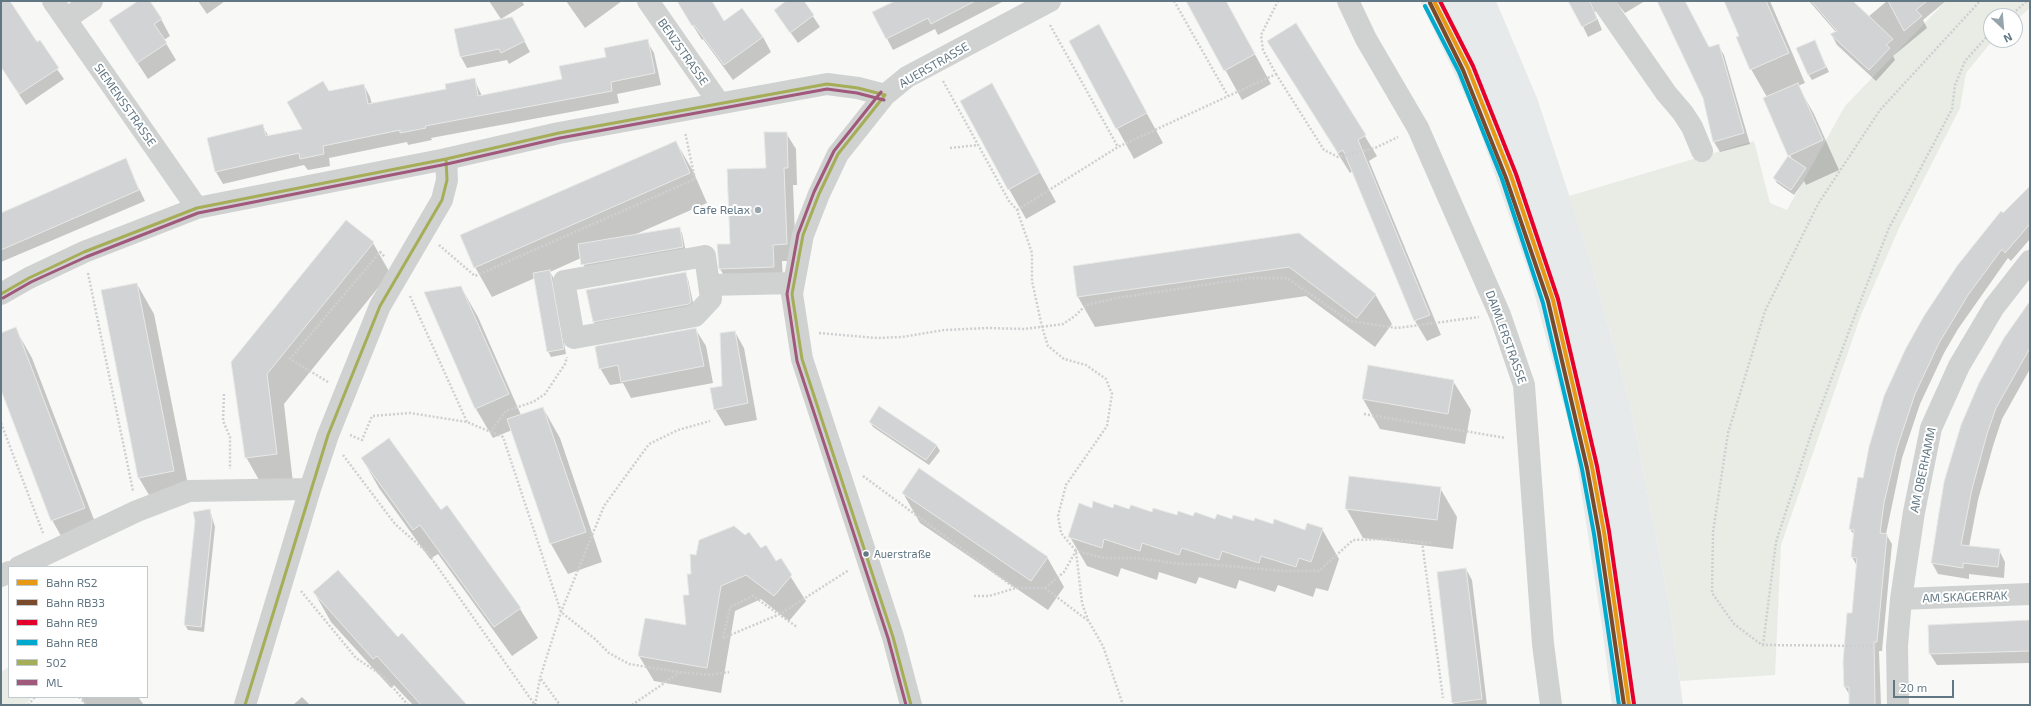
<!DOCTYPE html>
<html>
<head>
<meta charset="utf-8">
<style>
	body { margin:0 }
	#map { position:relative; width:2031px; height:706px; overflow:hidden; background:#f8f8f7; font-family:"Exo 2",sans-serif }
	canvas { display:block }
	.frame { position:absolute; inset:0; border:2px solid #617784; pointer-events:none }
	.legend { position:absolute; left:8px; top:566px; width:140px; height:132px; box-sizing:border-box; background:#fff; border:1px solid #c0c9ce; margin:0; padding:5px 7px; list-style:none; font-size:12px; color:#617784 }
	.legend li { display:flex; align-items:center; gap:8px; height:20px }
	.legend b { width:20px; border:1px solid #c0c9ce }
	.north { position:absolute; left:1983px; top:8px; width:40px; height:40px; box-sizing:border-box; background:#fff; border:1px solid #c0c9ce; border-radius:50%; rotate:154deg; font-size:11px; font-weight:700; line-height:16px; text-align:center; color:#617784 }
	.north::after { content:''; display:block; margin:auto; width:14px; height:18px; background:#96a4ac; clip-path:polygon(50% 0,100% 100%,50% 72%,0 100%) }
	.scale { position:absolute; left:1893px; top:680px; width:61px; height:18px; box-sizing:border-box; border:2px solid #617784; border-top:0; padding-left:5px; font-size:12px; line-height:14px; white-space:nowrap; color:#617784; -webkit-text-stroke:3px #fff; paint-order:stroke }
</style>
</head>
<body>
<div id="map">
<canvas width="2031" height="706"></canvas>
<div class="frame"></div>
<ul class="legend">
<li><b style="height:5px;background:#e79814"></b>Bahn RS2</li>
<li><b style="height:5px;background:#7a4b2a"></b>Bahn RB33</li>
<li><b style="height:5px;background:#e4002b"></b>Bahn RE9</li>
<li><b style="height:5px;background:#00a9ce"></b>Bahn RE8</li>
<li><b style="height:5px;background:#a6ad57"></b>502</li>
<li><b style="height:5px;background:#a0587b"></b>ML</li>
</ul>
<div class="north">N</div>
<div class="scale">20 m</div>
</div>
<script>
const c = document.querySelector('canvas').getContext('2d');
c.lineJoin = 'round';
function paint(path, color) {
  c.fillStyle = color;
  c.fill(path, 'evenodd');
}
function shape(rows) {
  const path = new Path2D();
  for (const r of rows) {
    path.moveTo(r[0], r[1]);
    for (let i = 2; i < r.length; i += 2) path.lineTo(r[i], r[i + 1]);
  }
  return path;
}
function strokePath(path, color, width, dash) {
  c.strokeStyle = color;
  c.lineWidth = width;
  c.lineCap = dash ? 'butt' : 'round';
  c.setLineDash(dash || []);
  c.stroke(path);
}
function label(font, color, halo, rows, align = 'center') {
  c.font = font + ' "Exo 2",sans-serif';
  c.lineWidth = 4;
  c.setLineDash([]);
  c.textBaseline = 'middle';
  c.strokeStyle = halo;
  c.fillStyle = color;
  for (const [text, x, y, turn = 0] of rows) {
    c.save();
    c.translate(x, y);
    c.rotate((+turn || 0) * Math.PI / 180);
    c.textAlign = isNaN(turn) ? turn : align;
    if (halo) c.strokeText(text, 0, 0);
    c.fillText(text, 0, 0);
    c.restore();
  }
}
const built = shape([
	[1420,1,1496,1,1537,98,1589,255,1631,407,1670,606,1683,705,1612,705,1602,626,1574,444,1529,273,1474,114]
]);
const green = shape([
	[1946,1,2030,1,2030,8,2015,21,2015,16,1991,16,1991,40,1993,40,1966,73,1960,108,1900,226,1861,315,1781,545,1775,675,1680,681,1670,606,1631,407,1589,255,1569,196,1754,141,1770,203,1787,210,1845,106],
	[9,667,9,697,32,697,25,705,1,705,1,672]
]);
const shadow = shape([
	[1,1,8,1,64,79,26,105,8,78,1,45],
	[139,1,149,1,161,19,170,36,164,40,176,60,148,79,110,21],
	[198,1,225,1,207,14],
	[489,1,522,1,524,5,501,19],
	[566,1,622,1,585,28],
	[678,1,711,1,724,22,763,37,771,52,733,80,703,39,702,40],
	[788,1,803,1,820,27,798,43,775,11],
	[897,1,1004,1,938,35,935,29,893,50,874,14],
	[1187,1,1226,1,1271,84,1242,100],
	[1571,1,1601,1,1597,6,1595,13,1602,30,1588,37],
	[1615,1,1645,1,1625,13],
	[1658,1,1685,1,1709,48,1718,45,1724,55,1750,144,1720,152,1714,142,1704,98],
	[1725,1,1770,1,1805,83,1798,86,1814,114,1839,170,1806,185,1804,181,1794,195,1777,183,1774,178,1792,160,1767,97,1751,69,1740,36],
	[1809,1,1833,1,1868,17,1887,1,1946,1,1923,20,1927,28,1893,56,1895,60,1876,81,1837,45,1831,34,1836,32],
	[1296,24,1377,156,1369,161,1441,335,1427,341,1415,321,1353,171,1350,173,1280,61],
	[1099,26,1163,143,1134,159,1070,42],
	[455,29,518,29,530,52,509,64,507,60,467,68,461,57],
	[647,41,654,53,661,85,617,94,619,103,431,138,432,140,408,145,407,142,329,158,330,166,308,170,304,165,223,184,216,172,208,138,262,125,269,137,304,130,329,92,364,85,370,97,372,104,447,90,474,79,482,96,563,80],
	[1817,47,1829,72,1812,80,1808,74],
	[1008,114,1056,202,1026,219,1009,189],
	[786,133,796,149,797,185,793,185,796,261,782,261,783,283,730,285,720,269],
	[676,142,693,171,707,203,634,235,679,228,682,233,686,252,586,270,581,258,550,272,553,277,566,354,551,357,548,351,535,278,492,297,475,267],
	[125,160,145,201,1,262,1,214],
	[2030,188,2030,239,2011,261,2008,258,1958,329,1944,353,1920,404,1902,458,1886,534,1892,544,1882,651,1879,651,1881,705,1850,705,1850,696,1845,687,1857,566,1852,557,1854,535,1850,529,1864,479,2003,215],
	[1298,234,1375,294,1392,324,1375,347,1306,296,1095,327,1078,297,1074,267],
	[373,243,390,273,284,404,293,483,263,487,246,457,232,363],
	[685,273,688,279,694,307,597,327,594,322],
	[137,284,154,314,191,500,156,507,139,478],
	[461,287,478,317,521,415,543,408,560,438,602,562,568,574,551,544,512,430,493,438,476,409,425,293],
	[2030,303,2030,369,2002,419,1993,446,1978,500,1969,547,1999,550,2005,562,2004,578,1969,574,1969,579,1938,574,1932,563,1939,511,1953,454],
	[15,328,32,358,101,538,69,550,52,520,1,387,1,334],
	[696,330,706,346,713,383,631,398,623,383,610,385,600,368],
	[735,332,744,348,757,420,725,426,715,409,724,387],
	[1369,366,1453,381,1471,410,1465,444,1380,429,1363,399],
	[879,407,937,446,940,451,929,465,873,427,870,422],
	[362,458,440,511,447,506,520,609,538,638,512,656,438,554,430,559,379,488],
	[1440,488,1457,517,1453,549,1363,538,1346,508],
	[903,493,1047,557,1064,587,1048,610,920,523],
	[1092,509,1130,510,1177,517,1254,522,1306,531,1322,529,1339,559,1328,591,1316,588,1313,597,1278,585,1275,592,1239,580,1236,589,1199,577,1196,584,1159,572,1157,580,1121,568,1118,577,1087,566,1070,537],
	[210,510,215,527,204,632,188,630,185,625],
	[745,536,776,562,780,560,806,601,789,621,761,599,735,611,721,693,654,681,639,656,687,627,692,575,697,556],
	[1466,569,1472,580,1487,705,1455,705,1453,703],
	[314,592,398,638,465,705,413,705,394,685,391,688,331,622],
	[2030,622,2030,663,1937,665,1930,654],
	[81,697,138,697,144,705,85,705],
	[302,697,310,705,293,705]
]);
const building = shape([
	[1,1,10,1,37,42,40,40,59,68,19,94,1,67,1,1],
	[138,1,150,1,162,19,154,24,167,43,137,63,109,20,138,1],
	[677,1,712,1,724,21,742,8,763,37,724,65,694,25,692,26,677,1],
	[786,1,804,1,814,15,790,33,774,10,786,1],
	[895,1,975,1,931,24,928,18,886,39,872,12,895,1],
	[1186,1,1226,1,1255,54,1224,71,1186,1],
	[1568,1,1590,1,1597,19,1582,27,1568,1],
	[1657,1,1685,1,1709,47,1719,44,1744,133,1713,142,1703,98,1657,1],
	[1724,1,1766,1,1789,53,1750,70,1736,37,1739,36,1724,1],
	[1811,1,1853,1,1893,39,1886,45,1890,48,1869,70,1830,34,1837,31,1811,1],
	[1888,1,1927,1,1916,10,1922,16,1904,31,1888,1],
	[512,17,525,41,501,53,499,49,460,57,454,29,512,17],
	[1296,23,1366,135,1358,140,1430,315,1414,321,1343,150,1338,153,1267,41,1296,23],
	[1099,24,1147,113,1116,129,1069,41,1099,24],
	[648,39,655,73,611,82,612,91,425,126,426,128,400,133,400,130,323,146,324,154,300,159,299,153,215,172,207,138,263,124,266,136,302,129,287,102,323,81,329,91,364,84,368,104,446,89,445,84,475,78,478,96,562,79,559,66,606,57,604,48,648,39],
	[1815,40,1826,67,1808,75,1796,48,1815,40],
	[992,83,1040,172,1008,190,960,101,992,83],
	[1798,83,1823,140,1788,156,1763,98,1798,83],
	[764,132,787,132,788,168,784,168,787,244,773,245,774,267,719,269,717,244,730,244,727,169,766,168,764,132],
	[676,141,690,173,474,268,460,235,676,141],
	[1788,156,1806,168,1791,190,1773,178,1788,156],
	[126,158,139,190,1,250,1,213,126,158],
	[2030,186,2030,224,2005,253,2002,249,1968,295,1939,343,1915,394,1897,448,1884,503,1880,533,1887,534,1877,642,1874,642,1875,705,1849,705,1849,687,1844,687,1843,662,1847,613,1852,613,1857,558,1851,557,1854,530,1849,529,1858,477,1863,478,1869,447,1884,396,1906,348,1924,316,1957,266,2001,211,2003,213,2030,186],
	[346,220,374,242,267,374,277,454,245,458,231,362,346,220],
	[680,227,683,247,581,265,578,244,680,227],
	[1299,233,1376,294,1357,318,1289,267,1077,297,1073,266,1299,233],
	[550,270,564,349,547,352,533,273,550,270],
	[686,272,691,302,689,304,593,322,586,290,686,272],
	[137,283,174,471,138,478,101,290,137,283],
	[461,286,509,394,475,409,424,292,461,286],
	[2030,301,2030,348,1996,408,1987,434,1972,489,1961,545,2000,549,1998,567,1963,563,1963,568,1931,563,1944,482,1961,425,1979,383,2004,338,2030,301],
	[16,327,85,508,51,521,1,390,1,333,16,327],
	[696,328,704,366,621,382,618,365,599,369,595,347,597,346,696,328],
	[735,331,748,403,714,410,710,388,722,386,720,333,735,331],
	[1368,365,1454,380,1448,414,1362,399,1368,365],
	[879,406,937,445,926,460,869,422,879,406],
	[543,407,586,532,550,544,507,419,543,407],
	[389,438,441,510,447,505,521,608,494,627,420,525,413,530,361,458,389,438],
	[919,468,1048,557,1031,581,902,493,919,468],
	[1349,476,1441,487,1437,520,1345,509,1349,476],
	[1093,501,1113,508,1114,504,1129,509,1131,505,1152,512,1153,508,1177,515,1178,511,1193,516,1195,512,1215,519,1217,514,1232,519,1233,515,1254,521,1255,518,1273,524,1274,519,1305,530,1307,523,1323,528,1311,562,1299,558,1296,567,1261,556,1259,563,1222,551,1219,560,1182,548,1179,555,1142,543,1140,551,1104,539,1102,548,1068,537,1079,503,1092,508,1093,501],
	[210,509,212,521,201,627,184,625,195,521,193,512,210,509],
	[734,526,745,535,749,532,761,548,766,545,776,561,781,558,792,575,774,596,746,575,721,586,707,668,638,656,645,618,686,625,683,595,689,595,687,574,691,574,690,554,696,555,699,540,734,526],
	[1466,568,1482,699,1452,703,1437,572,1466,568],
	[338,570,398,637,402,633,467,705,421,705,377,656,373,659,313,592,338,570],
	[2030,620,2030,651,1929,654,1928,625,2030,620]
]);
const path = shape([
	[1174,1,1228,96],
	[2010,16,2027,1],
	[1050,25,1118,147],
	[1276,74,1324,150,1338,157,1375,148,1398,137],
	[943,81,1009,201,1017,210,1032,253,1032,281,1042,327,1048,346,1064,359,1086,365,1106,379,1112,394,1107,426,1066,485,1058,516,1061,533,1076,551,1082,603,1088,620,1103,646,1123,705],
	[950,148,978,145],
	[1017,210,1118,147,1276,74,1263,50,1261,35,1278,1],
	[439,245,475,276,695,179,685,132],
	[88,273,133,491],
	[410,296,467,422],
	[819,333,877,338,902,337,944,330,988,328,1025,329,1063,324,1075,316,1086,305,1117,298,1250,278,1287,278,1349,321,1397,328,1479,317],
	[328,382,290,359,380,252,385,257],
	[224,394,223,421,230,437,230,469],
	[1364,414,1506,438],
	[1,423,43,533],
	[490,432,506,411,533,402,545,394,565,364,567,357],
	[350,435,362,440,372,416,410,413,467,422,503,437,561,612,595,639,609,653,629,664,679,672,710,675,729,672],
	[343,455,395,524,427,552,535,705],
	[863,476,1015,588],
	[1422,542,1443,698],
	[1045,588,1087,620],
	[301,591,356,658,383,676,408,705],
	[974,596,989,596,1016,588,1045,588,1064,572,1076,551,1104,558,1137,558,1181,564,1217,565,1284,571,1319,571,1353,540,1386,539,1433,543],
	[723,638,780,614,849,570],
	[723,638,730,607,753,596,797,627],
	[1763,645,1776,542,1813,428,1855,315,1889,228,1952,109,1955,85,1965,61,1991,32],
	[1876,646,1762,645,1734,624,1712,593,1713,532,1728,433,1765,311,1818,204,1880,110,1980,1],
	[541,679,560,705],
	[79,697,87,705],
	[28,705,35,697],
	[535,705,540,678,561,612,604,506,649,444,678,430,710,421],
	[632,705,679,673]
]);
const minor = shape([
	[53,1,197,208],
	[648,1,719,103],
	[1348,1,1366,39,1418,128,1500,315,1524,385,1543,644,1551,705],
	[1602,1,1666,93,1683,113,1692,127,1702,151],
	[66,19,92,1],
	[705,256,711,299,695,316,574,338,564,281,705,256],
	[710,285,794,283],
	[1,294,29,278,84,252,197,208,446,159,559,133,827,84,858,88,885,95],
	[19,567,137,511,189,491,310,489],
	[1,576,9,572],
	[1901,599,2030,594],
	[245,705,310,489,328,435,380,306,442,200,447,180,446,159],
	[911,705,893,637,802,359,792,294,803,235,819,194,838,154,885,95,907,77,1050,1],
	[1898,705,1897,646,1901,599,1914,512,1931,428,1959,366,1994,307,2030,261]
]);
const bus1 = shape([
	[885,95,838,154,819,194,803,235,792,294,802,359,893,637,911,705],
	[1,294,29,278,84,252,197,208,446,159,559,133,827,84,858,88,885,95],
	[245,705,328,435,380,306,442,200,447,180,446,159]
]);
const bus2 = shape([
	[881,92,834,151,814,192,798,234,787,294,797,361,888,638,906,705],
	[3,298,31,282,86,257,198,213,447,164,560,138,827,89,857,93,884,100]
]);
const rail1 = shape([
	[1434,1,1468,68,1511,176,1553,300,1592,467,1604,532,1629,705]
]);
const rail2 = shape([
	[1430,3,1463,70,1506,178,1548,301,1587,468,1599,533,1624,705]
]);
const rail3 = shape([
	[1440,1,1473,66,1516,174,1558,299,1597,466,1609,531,1634,704]
]);
const rail4 = shape([
	[1425,6,1459,72,1502,179,1543,303,1582,469,1594,534,1619,705]
]);
const markers = [
	[758,210,4,"#96a4ac"],
	[866,554,3.5,"#617784"]
];
const busNames = [
	["Auerstraße",874,554]
];
const streetNames = [
	["BENZSTRASSE",683,52,55],
	["AUERSTRASSE",934,65,-30],
	["SIEMENSSTRASSE",125,105,55],
	["DAIMLERSTRASSE",1506,337,70],
	["AM OBERHAMM",1923,470,-78],
	["AM SKAGERRAK",1965,597,-2]
];
const poiNames = [
	["Cafe Relax",750,210]
];
paint(built, '#e7eaea');
paint(green, '#e8ece5');
paint(shadow, '#0003');
paint(building, '#d1d3d4');
strokePath(building, '#e8e8e7', 1);
strokePath(path, '#cecfd0', 2.5, [2, 2]);
strokePath(minor, '#d0d2d2', 22);
strokePath(bus1, '#a6ad57', 3);
strokePath(bus2, '#a0587b', 3);
strokePath(rail1, '#e79814', 4);
strokePath(rail2, '#7a4b2a', 4);
strokePath(rail3, '#e4002b', 4);
strokePath(rail4, '#00a9ce', 4);
for (const [x, y, r, color] of markers) {
  const dot = new Path2D();
  dot.arc(x, y, r, 0, 2 * Math.PI);
  c.fillStyle = color;
  c.fill(dot);
  strokePath(dot, '#fff', 1.5);
}
label('11px', '#617784', '#fff', busNames, 'left');
label('12px', '#617784', '#fff', streetNames);
label('12px', '#617784', '#fff', poiNames, 'right');
</script>
</body>
</html>
